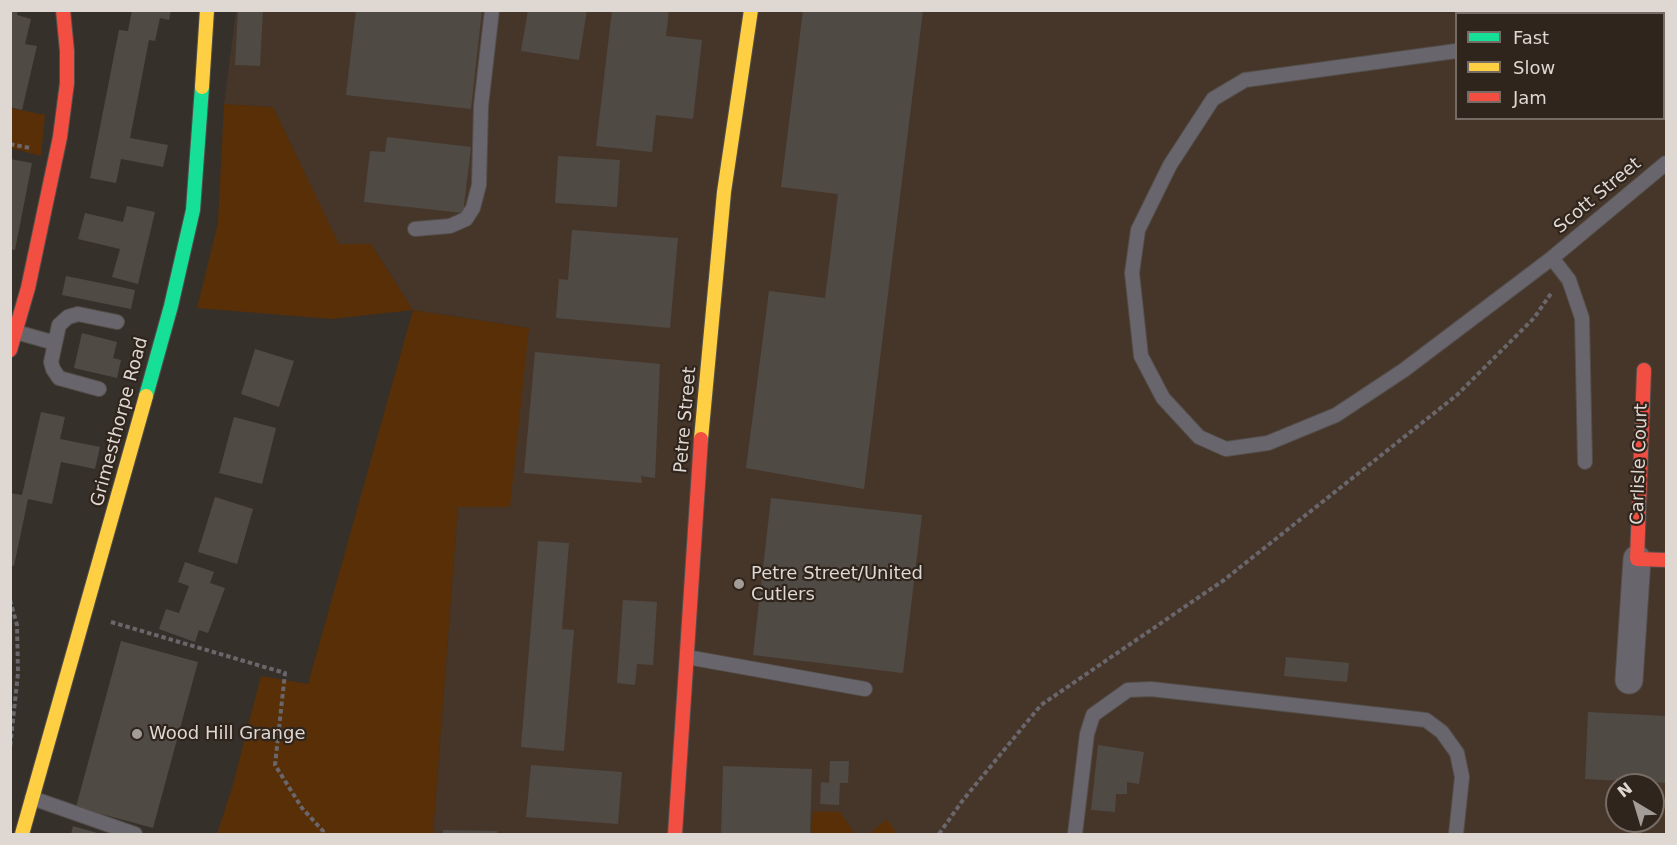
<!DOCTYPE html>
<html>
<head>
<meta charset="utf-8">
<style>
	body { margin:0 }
	#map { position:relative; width:1677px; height:845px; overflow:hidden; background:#36302a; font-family:"DejaVu Sans",sans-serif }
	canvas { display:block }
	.frame { position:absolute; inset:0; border:12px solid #dfd7d2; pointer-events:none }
	.legend { position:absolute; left:1455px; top:12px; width:210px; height:108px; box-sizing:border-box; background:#30251d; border:2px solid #766c65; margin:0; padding:8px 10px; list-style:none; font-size:18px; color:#dfd7d2 }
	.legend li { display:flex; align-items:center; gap:12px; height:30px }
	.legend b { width:30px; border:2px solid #766c65 }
	.north { position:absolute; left:1605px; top:773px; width:60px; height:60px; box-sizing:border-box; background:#30251d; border:2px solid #766c65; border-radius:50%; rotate:322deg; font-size:16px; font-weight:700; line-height:24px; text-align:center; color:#dfd7d2 }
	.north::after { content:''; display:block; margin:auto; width:21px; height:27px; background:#a49d97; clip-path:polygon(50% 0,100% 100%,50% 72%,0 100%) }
</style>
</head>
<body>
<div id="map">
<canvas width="1677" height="845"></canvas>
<div class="frame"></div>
<ul class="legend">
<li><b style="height:8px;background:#16e098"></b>Fast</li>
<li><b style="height:8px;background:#ffcf43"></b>Slow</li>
<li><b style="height:8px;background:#f24e42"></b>Jam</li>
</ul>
<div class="north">N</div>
</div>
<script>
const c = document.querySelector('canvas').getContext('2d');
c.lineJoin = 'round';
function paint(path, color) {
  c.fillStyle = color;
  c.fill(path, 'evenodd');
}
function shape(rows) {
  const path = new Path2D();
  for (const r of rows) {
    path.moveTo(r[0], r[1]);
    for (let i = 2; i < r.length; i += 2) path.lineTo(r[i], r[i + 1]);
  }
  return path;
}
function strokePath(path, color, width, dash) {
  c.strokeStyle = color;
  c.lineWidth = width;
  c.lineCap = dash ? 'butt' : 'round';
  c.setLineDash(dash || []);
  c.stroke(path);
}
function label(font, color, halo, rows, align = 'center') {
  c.font = font + ' "DejaVu Sans",sans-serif';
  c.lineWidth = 4.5;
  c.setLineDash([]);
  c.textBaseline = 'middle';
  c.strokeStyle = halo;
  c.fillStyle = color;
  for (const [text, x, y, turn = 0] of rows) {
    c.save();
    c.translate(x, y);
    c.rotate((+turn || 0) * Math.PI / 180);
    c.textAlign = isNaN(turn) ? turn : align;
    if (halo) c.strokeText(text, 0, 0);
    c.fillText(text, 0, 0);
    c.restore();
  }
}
const built = shape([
	[236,11,1666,11,1666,834,433,834,458,507,529,328,413,310,371,244,339,245,273,107,224,104],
	[1456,14,1664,14,1664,118,1456,118],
	[1617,785,1653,785,1653,821,1617,821]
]);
const green = shape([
	[224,104,273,107,339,244,371,244,413,310,529,328,510,507,458,507,433,834,217,834,232,788,261,676,308,684,413,310,331,319,197,308,218,223],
	[11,108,45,115,41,156,11,148],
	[813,811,840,812,855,834,811,834],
	[887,819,897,834,869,834]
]);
const building = shape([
	[10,10,18,10,17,15,31,19,25,44,37,46,22,110,10,107],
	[132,10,171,10,169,20,160,18,155,41,149,40,130,138,168,145,163,167,121,159,116,183,90,178,119,30,128,31],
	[238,10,263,10,260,66,235,65],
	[356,10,482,10,471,109,346,95],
	[528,10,587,10,579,60,521,51],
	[612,10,669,10,666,36,702,40,693,119,656,115,652,152,596,146],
	[803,10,923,10,864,489,746,468,769,291,825,298,838,194,781,187],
	[387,137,471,147,463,213,364,202,370,151,385,152],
	[558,156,620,160,617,207,555,203],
	[10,159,32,163,15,250,10,249],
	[127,206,155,212,138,284,112,277,120,249,78,239,85,213,123,222],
	[572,230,678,238,670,328,556,318,559,279,568,280],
	[66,276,135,290,131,309,62,295],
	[82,333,117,342,113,358,121,360,117,378,74,368],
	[255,349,294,361,279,407,241,394],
	[535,352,660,364,655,478,641,476,642,483,524,473],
	[41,412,65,417,60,439,100,447,95,469,61,462,52,504,28,499,14,566,10,565,10,493,22,495],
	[234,417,276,428,262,484,219,473],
	[215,497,253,509,237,564,198,552],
	[771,498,922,515,903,673,753,655],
	[538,541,569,543,562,629,574,630,564,751,521,747],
	[185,562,214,572,210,583,225,588,208,633,199,630,195,642,159,629,166,609,179,613,189,586,178,582],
	[623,600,657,602,653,665,637,664,635,685,617,683],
	[121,641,198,662,153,828,76,807],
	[1286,657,1349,663,1347,682,1284,676],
	[1588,712,1666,716,1666,783,1585,779],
	[1098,745,1144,752,1139,784,1127,782,1127,794,1116,794,1115,812,1091,810],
	[830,761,849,761,848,783,840,783,839,805,820,804,821,782,829,783],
	[531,765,622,772,618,824,526,817],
	[723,766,812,769,810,834,721,834],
	[73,826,101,834,71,834],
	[443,830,497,831,497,834,443,834]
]);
const path = shape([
	[10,144,30,148],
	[10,600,17,625,18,673,10,748],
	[111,622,285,673,275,765,302,808,323,831,323,834],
	[939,834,963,800,1041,705,1224,580,1457,395,1534,318,1552,292]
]);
const lane = shape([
	[1607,14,1619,10],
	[1456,51,1245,80,1213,99,1170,165,1138,230,1132,273,1141,356,1163,398,1199,437,1226,449,1268,443,1336,415,1404,370,1552,258,1666,163],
	[415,229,450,226,466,219,473,208,479,185,481,106,492,10],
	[1552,258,1569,280,1582,318,1585,462],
	[16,332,55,343],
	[99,389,59,378,53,369,51,362,59,325,68,317,78,314,117,322],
	[687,657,865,689],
	[32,798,135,834],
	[1075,834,1087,734,1093,715,1128,690,1151,689,1426,720,1442,732,1457,753,1462,777,1456,834]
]);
const street = shape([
	[1629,680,1637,559]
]);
const fast = shape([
	[146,396,171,306,193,210,202,87]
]);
const slow = shape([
	[202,87,207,10],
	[701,439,724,192,751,10],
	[22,834,146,396]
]);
const jam = shape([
	[10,350,28,288,60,137,67,83,67,51,63,10],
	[1644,370,1637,559,1666,560],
	[675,834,701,439]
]);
const markers = [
	[739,584,6,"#a49d97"],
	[137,734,6,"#a49d97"]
];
const streetNames = [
	["Scott Street",1598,196,-40],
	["Petre Street",686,420,-85],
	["Grimesthorpe Road",120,422,-75],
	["Carlisle Court",1640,464,-88]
];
const poiNames = [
	["Petre Street/United",751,574],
	["Cutlers",751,595],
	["Wood Hill Grange",149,734]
];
paint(built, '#46362a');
paint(green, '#582f07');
paint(building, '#504a45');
strokePath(lane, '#544e49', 16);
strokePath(street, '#544e49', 29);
strokePath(fast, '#544e49', 16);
strokePath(slow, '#544e49', 16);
strokePath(jam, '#544e49', 16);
strokePath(path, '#6a676c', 4, [4.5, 3]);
strokePath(lane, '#68656d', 14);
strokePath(street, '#68656d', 27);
strokePath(fast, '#16e098', 14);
strokePath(slow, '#ffcf43', 14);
strokePath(jam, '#f24e42', 14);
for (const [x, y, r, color] of markers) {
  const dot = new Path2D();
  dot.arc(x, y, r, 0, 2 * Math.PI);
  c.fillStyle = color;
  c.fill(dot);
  strokePath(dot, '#30251d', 2);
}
label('18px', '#dfd7d2', '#30251d', streetNames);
label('18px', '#dfd7d2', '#30251d', poiNames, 'left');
</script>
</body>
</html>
